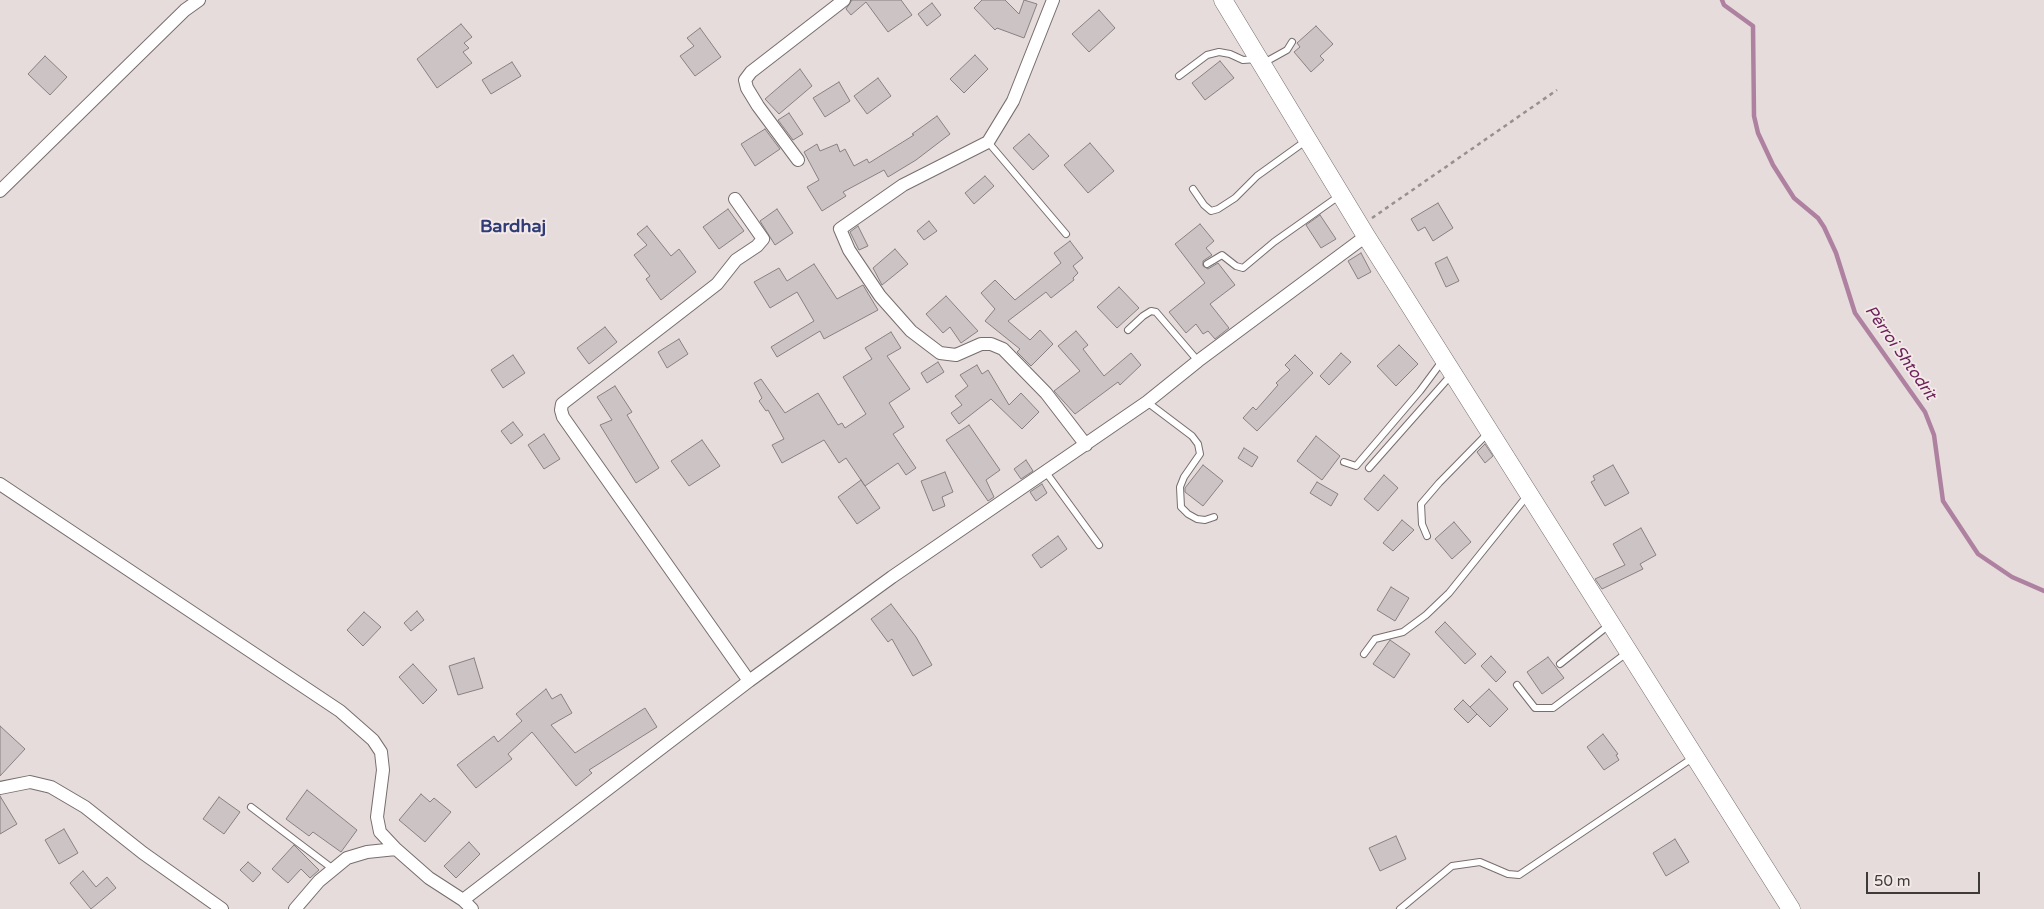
<!DOCTYPE html>
<html>
<head>
<meta charset="utf-8">
<style>
	body { margin:0 }
	#map { position:relative; width:2044px; height:909px; overflow:hidden; background:#e6dcdb; font-family:"Varela Round",sans-serif }
	canvas { display:block }
	.scale { position:absolute; left:1866px; top:872px; width:114px; height:22px; box-sizing:border-box; border:2px solid #3e3a3a; border-top:0; padding-left:6px; font-size:15px; line-height:18px; white-space:nowrap; color:#3e3a3a; -webkit-text-stroke:4px #f3e9e8; paint-order:stroke }
</style>
</head>
<body>
<div id="map">
<canvas width="2044" height="909"></canvas>
<div class="scale">50 m</div>
</div>
<script>
const c = document.querySelector('canvas').getContext('2d');
c.lineJoin = 'round';
function shape(rows) {
  const path = new Path2D();
  for (const r of rows) {
    path.moveTo(r[0], r[1]);
    for (let i = 2; i < r.length; i += 2) path.lineTo(r[i], r[i + 1]);
  }
  return path;
}
function strokePath(path, color, width, dash) {
  c.strokeStyle = color;
  c.lineWidth = width;
  c.lineCap = dash ? 'butt' : 'round';
  c.setLineDash(dash || []);
  c.stroke(path);
}
function paint(path, color) {
  c.fillStyle = color;
  c.fill(path, 'evenodd');
}
function label(font, color, halo, rows, align = 'center') {
  c.font = font + ' "Varela Round",sans-serif';
  c.lineWidth = 4;
  c.setLineDash([]);
  c.textBaseline = 'middle';
  c.strokeStyle = halo;
  c.fillStyle = color;
  for (const [text, x, y, turn = 0] of rows) {
    c.save();
    c.translate(x, y);
    c.rotate((+turn || 0) * Math.PI / 180);
    c.textAlign = isNaN(turn) ? turn : align;
    if (halo) c.strokeText(text, 0, 0);
    c.fillText(text, 0, 0);
    c.restore();
  }
}
const stream = shape([
	[1722,0,1724,5,1753,26,1754,116,1758,133,1773,165,1794,198,1818,218,1824,227,1836,253,1855,313,1925,412,1934,435,1943,501,1978,554,2012,577,2044,591]
]);
const building = shape([
	[852,0,901,0,912,15,888,32,866,2,851,15,846,9,852,0],
	[982,0,1005,0,1019,14,1024,0,1037,4,1024,38,997,28,995,30,974,8,982,0],
	[932,3,941,15,927,26,918,14,932,3],
	[1099,10,1115,28,1089,52,1072,34,1099,10],
	[461,24,472,37,464,43,469,48,463,52,472,63,437,88,417,59,461,24],
	[1316,26,1333,44,1320,56,1324,60,1311,72,1294,52,1300,47,1297,43,1316,26],
	[700,28,721,57,695,76,680,56,694,46,687,38,700,28],
	[975,55,988,69,964,93,950,79,975,55],
	[45,56,67,77,50,95,28,74,45,56],
	[1220,61,1234,78,1205,100,1192,83,1220,61],
	[512,62,521,76,491,94,482,80,512,62],
	[800,69,812,86,779,114,765,99,800,69],
	[878,78,891,96,867,114,854,96,878,78],
	[839,82,850,101,825,117,813,98,839,82],
	[789,113,803,134,793,140,778,120,789,113],
	[937,116,950,134,916,160,888,177,884,170,843,192,846,196,822,211,807,187,819,180,804,152,817,144,820,151,837,144,840,152,845,149,854,166,867,159,869,163,914,135,912,134,937,116],
	[765,129,780,149,755,166,741,144,765,129],
	[1029,134,1049,156,1033,170,1013,148,1029,134],
	[1090,143,1114,171,1088,193,1064,165,1090,143],
	[985,176,994,186,974,204,965,193,985,176],
	[1438,203,1453,228,1433,241,1425,227,1418,231,1411,219,1438,203],
	[728,209,744,231,719,249,703,227,728,209],
	[777,209,793,233,775,245,760,221,777,209],
	[1320,215,1336,239,1321,248,1306,225,1320,215],
	[929,221,937,231,924,240,917,231,929,221],
	[1200,224,1214,241,1206,248,1212,255,1203,261,1203,266,1208,269,1218,263,1235,285,1210,304,1229,328,1215,339,1208,331,1203,334,1196,324,1186,333,1169,312,1205,283,1175,244,1200,224],
	[647,226,671,256,679,249,696,272,661,300,646,279,650,276,634,255,647,245,637,234,647,226],
	[858,226,868,246,859,250,850,232,858,226],
	[1070,241,1083,258,1073,266,1078,273,1073,278,1074,280,1051,298,1046,292,1008,321,1030,340,1040,330,1053,344,1031,366,1017,352,1020,349,985,321,995,309,981,293,995,280,1015,300,1061,263,1054,253,1070,241],
	[895,249,908,264,882,285,873,268,895,249],
	[1361,253,1371,272,1358,279,1348,261,1361,253],
	[1447,257,1459,281,1446,287,1435,263,1447,257],
	[814,264,837,299,863,285,878,310,824,339,820,331,777,357,771,347,814,321,797,292,770,308,754,282,779,268,787,281,814,264],
	[1119,287,1139,308,1117,328,1097,307,1119,287],
	[946,296,978,331,961,343,950,327,943,333,926,314,946,296],
	[605,327,617,342,589,364,577,348,605,327],
	[1076,331,1088,345,1083,349,1104,376,1131,353,1141,365,1120,385,1118,382,1075,414,1054,391,1080,371,1058,346,1076,331],
	[891,332,901,348,887,356,910,389,889,403,904,427,893,434,916,468,906,475,898,463,865,486,846,458,839,463,824,440,782,463,772,445,784,439,768,410,766,411,759,401,762,398,754,383,761,379,785,413,818,393,838,425,842,423,845,428,866,414,843,377,872,359,865,348,891,332],
	[679,339,688,354,667,368,658,352,679,339],
	[1399,345,1418,364,1396,386,1377,366,1399,345],
	[1341,353,1351,362,1329,385,1320,376,1341,353],
	[513,355,525,373,503,388,491,370,513,355],
	[1295,355,1313,373,1257,431,1243,418,1253,407,1256,410,1278,385,1276,383,1290,370,1285,365,1295,355],
	[938,362,944,372,927,383,921,373,938,362],
	[977,365,982,374,988,370,1009,405,1021,393,1039,412,1022,429,991,399,959,424,951,413,962,405,955,396,968,386,960,375,977,365],
	[615,386,632,412,627,415,659,468,636,483,600,425,612,420,597,397,615,386],
	[513,422,523,435,511,444,501,431,513,422],
	[969,425,1000,470,986,480,994,497,988,501,946,440,969,425],
	[544,434,560,459,544,469,528,445,544,434],
	[1316,436,1340,456,1322,480,1297,461,1316,436],
	[702,440,720,466,689,486,671,461,702,440],
	[1485,444,1493,456,1485,463,1477,452,1485,444],
	[1244,448,1258,457,1252,467,1238,458,1244,448],
	[1026,460,1033,471,1021,479,1014,469,1026,460],
	[1203,465,1223,481,1203,506,1185,492,1185,488,1203,465],
	[1613,465,1629,493,1605,506,1591,482,1595,480,1593,476,1613,465],
	[945,472,953,492,942,497,945,506,933,511,921,481,945,472],
	[1384,475,1398,488,1378,511,1364,499,1384,475],
	[861,480,880,508,857,524,838,497,861,480],
	[1317,482,1338,494,1331,506,1310,493,1317,482],
	[1042,484,1047,493,1036,501,1030,492,1042,484],
	[1402,520,1414,530,1393,551,1383,543,1402,520],
	[1454,522,1471,542,1452,559,1435,539,1454,522],
	[1641,528,1656,555,1640,564,1643,569,1602,589,1595,579,1625,565,1613,544,1641,528],
	[1058,536,1067,549,1041,568,1032,555,1058,536],
	[1391,587,1409,598,1395,621,1377,610,1391,587],
	[891,604,916,637,932,665,913,676,892,639,888,642,871,619,891,604],
	[417,611,424,620,411,631,404,623,417,611],
	[364,612,381,627,363,646,347,630,364,612],
	[1445,622,1476,654,1465,664,1435,632,1445,622],
	[1390,640,1410,654,1394,678,1373,664,1390,640],
	[1491,656,1506,672,1496,682,1481,666,1491,656],
	[1548,657,1564,678,1542,694,1527,672,1548,657],
	[474,658,483,688,458,695,449,666,474,658],
	[413,664,437,690,423,704,399,677,413,664],
	[546,689,552,699,561,694,572,713,551,725,575,753,645,708,657,727,589,770,592,773,576,786,532,732,508,754,512,759,476,788,457,765,494,736,498,742,522,721,516,714,546,689],
	[1489,689,1508,709,1490,727,1470,707,1489,689],
	[1463,700,1477,714,1468,723,1454,709,1463,700],
	[0,726,25,749,0,776,0,726],
	[1603,734,1618,754,1616,755,1619,760,1604,770,1587,747,1603,734],
	[307,790,357,830,341,852,313,832,309,836,286,819,307,790],
	[421,794,430,802,434,798,451,812,425,842,399,820,421,794],
	[0,796,17,824,0,834,0,796],
	[219,797,240,812,224,834,203,819,219,797],
	[64,829,78,853,59,864,45,840,64,829],
	[1396,836,1406,859,1380,871,1369,848,1396,836],
	[1675,839,1689,862,1666,876,1653,853,1675,839],
	[469,842,480,854,456,878,444,866,469,842],
	[294,845,319,870,310,878,301,869,288,883,272,869,294,845],
	[248,862,261,873,253,882,240,870,248,862],
	[83,871,96,887,107,877,116,888,91,909,70,883,83,871]
]);
const path = shape([
	[1372,218,1557,90]
]);
const lane = shape([
	[1264,65,1269,60,1287,50,1292,42],
	[1179,76,1207,55,1219,52,1230,54,1243,60,1257,59],
	[988,142,1066,234],
	[1193,189,1204,205,1211,211,1218,209,1235,198,1257,176,1307,140],
	[1207,264,1222,255,1236,266,1243,268,1274,242,1339,196],
	[1128,330,1143,316,1151,311,1156,312,1198,361],
	[1147,402,1192,436,1198,444,1200,454,1184,477,1180,487,1181,507,1188,514,1197,519,1205,520,1214,517],
	[1344,462,1356,466,1420,391,1443,360],
	[1369,468,1452,374],
	[1045,471,1099,545],
	[1427,536,1422,524,1421,504,1439,483,1489,432],
	[1364,654,1375,639,1403,632,1426,615,1449,593,1527,496],
	[1560,664,1609,625],
	[1517,685,1535,708,1553,708,1628,652],
	[251,807,333,869],
	[1400,909,1452,866,1480,862,1508,874,1519,875,1694,757]
]);
const street = shape([
	[1053,0,1013,101,988,142,903,185,840,229,849,250,880,296,911,331,940,353,956,355,981,344,991,344,1003,349,1046,393,1086,445],
	[798,160,758,106,747,88,745,80,751,72,844,0],
	[0,191,185,10,199,0],
	[735,199,763,239,757,246,736,260,717,284,562,404,561,410,563,417,749,681],
	[0,484,340,711,373,740,381,752,383,770,377,817,380,832,396,849],
	[0,788,30,782,51,787,85,807,143,853,222,909],
	[295,909,319,881,347,858,367,852,396,849,429,878,463,900],
	[472,909,463,900,749,681,892,577,1147,402,1198,361,1366,236]
]);
const secondary = shape([
	[1223,0,1366,236,1791,909]
]);
const waterNames = [
	["Përroi Shtodrit",1900,353,55]
];
const quarterNames = [
	["Bardhaj",513,227]
];
strokePath(stream, '#af81a0', 4.5);
paint(building, '#ccc3c5');
strokePath(building, '#888082', 1);
strokePath(lane, '#776e6e', 8);
strokePath(street, '#776e6e', 14);
strokePath(secondary, '#776e6e', 19);
strokePath(path, '#97908f', 2.5, [4, 4]);
strokePath(lane, '#fff', 6);
strokePath(street, '#fff', 12);
strokePath(secondary, '#fff', 18);
label('italic 16px', '#6c215a', '#f3e9e8', waterNames);
label('bold 18px', '#2f3c76', '#f3e9e8', quarterNames);
</script>
</body>
</html>
